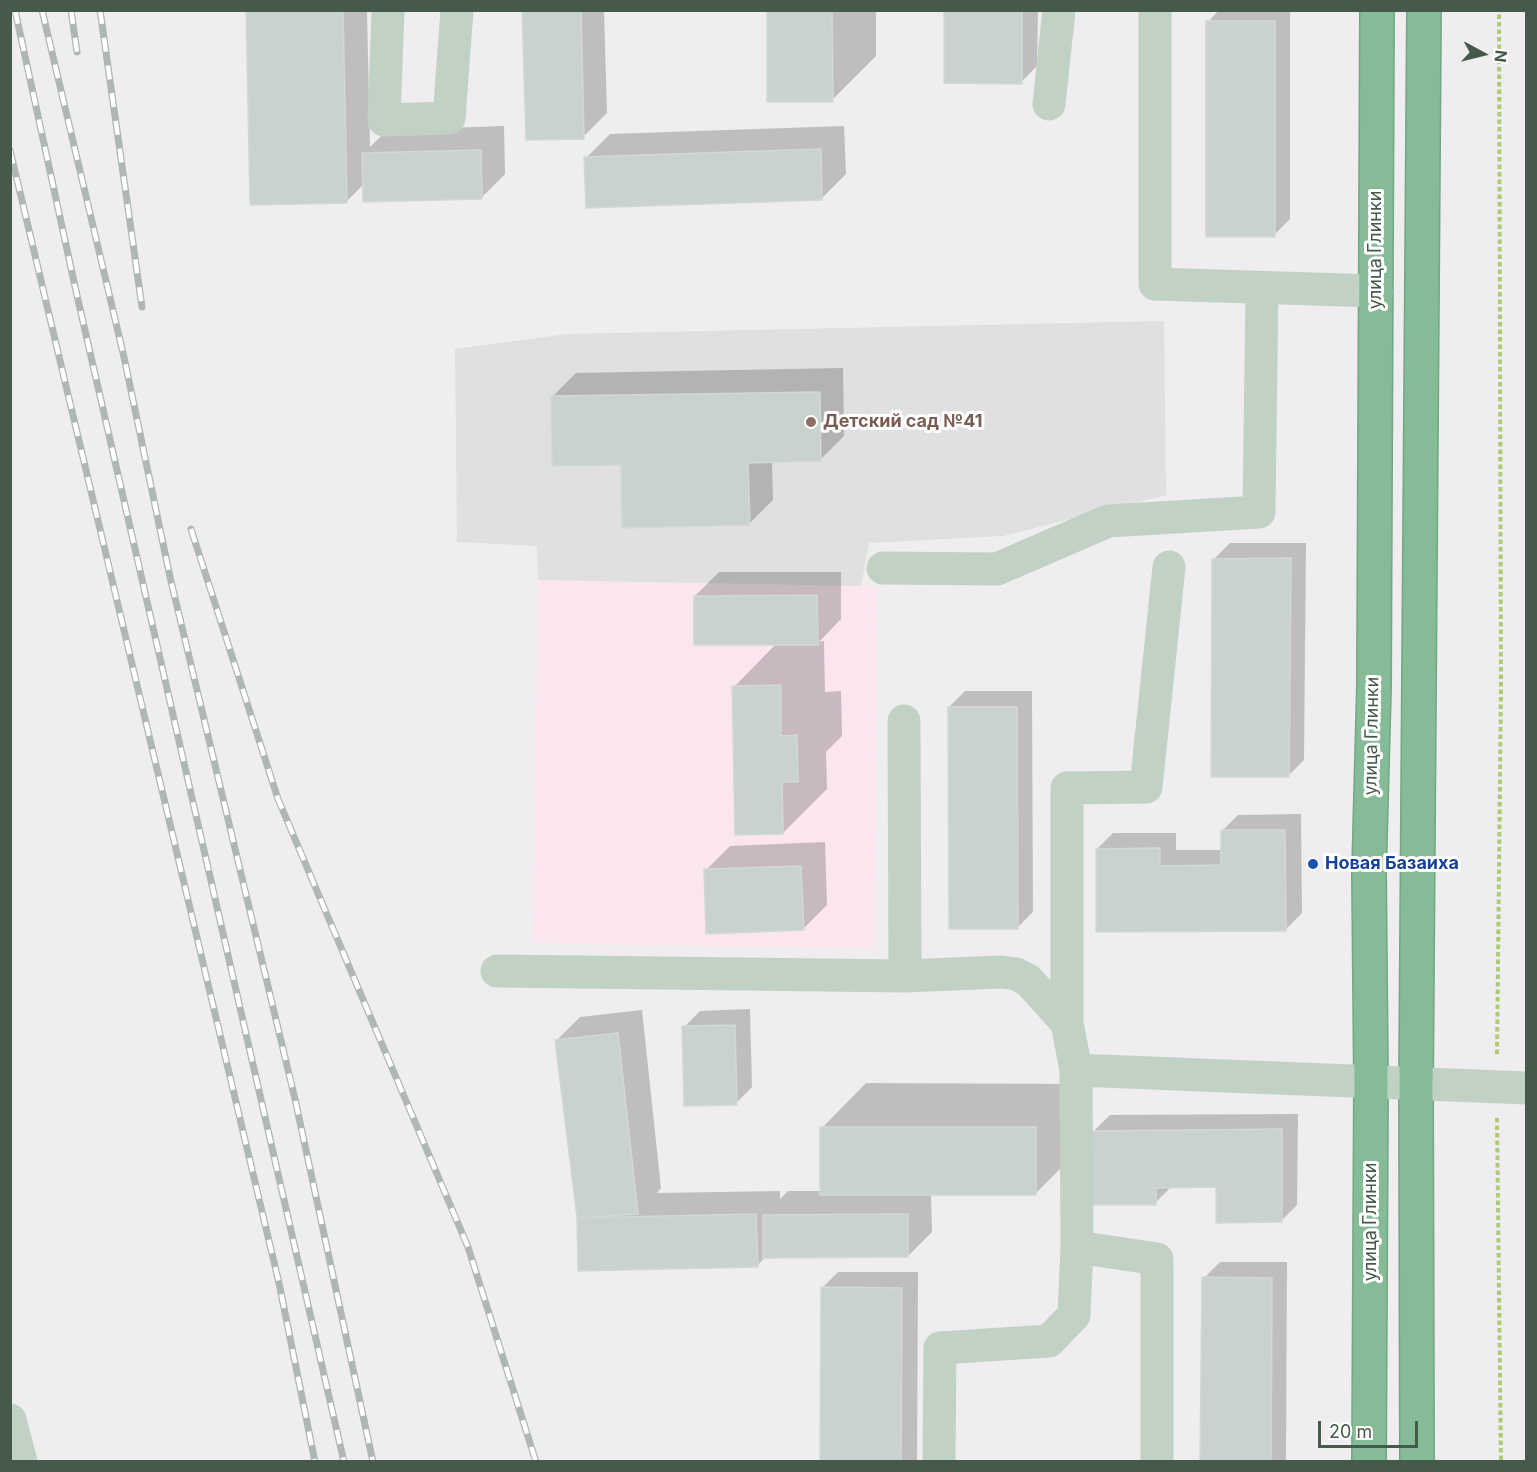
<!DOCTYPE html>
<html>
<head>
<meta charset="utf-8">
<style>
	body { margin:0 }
	#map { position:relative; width:1537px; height:1472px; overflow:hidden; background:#efedf0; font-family:Inter,sans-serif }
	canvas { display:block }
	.frame { position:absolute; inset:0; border:12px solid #465a4b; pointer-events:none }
	.north { position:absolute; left:1453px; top:24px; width:60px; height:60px; -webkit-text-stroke:4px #fff; paint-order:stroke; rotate:97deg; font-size:16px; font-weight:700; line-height:24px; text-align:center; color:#465a4b }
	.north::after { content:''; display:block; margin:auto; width:21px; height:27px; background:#465a4b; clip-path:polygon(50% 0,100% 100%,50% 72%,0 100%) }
	.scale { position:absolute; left:1318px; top:1421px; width:100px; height:27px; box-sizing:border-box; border:3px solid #465a4b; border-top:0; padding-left:8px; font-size:18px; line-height:21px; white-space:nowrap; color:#465a4b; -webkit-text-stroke:4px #fff; paint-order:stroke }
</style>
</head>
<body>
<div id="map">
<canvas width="1537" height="1472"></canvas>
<div class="frame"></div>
<div class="north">N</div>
<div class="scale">20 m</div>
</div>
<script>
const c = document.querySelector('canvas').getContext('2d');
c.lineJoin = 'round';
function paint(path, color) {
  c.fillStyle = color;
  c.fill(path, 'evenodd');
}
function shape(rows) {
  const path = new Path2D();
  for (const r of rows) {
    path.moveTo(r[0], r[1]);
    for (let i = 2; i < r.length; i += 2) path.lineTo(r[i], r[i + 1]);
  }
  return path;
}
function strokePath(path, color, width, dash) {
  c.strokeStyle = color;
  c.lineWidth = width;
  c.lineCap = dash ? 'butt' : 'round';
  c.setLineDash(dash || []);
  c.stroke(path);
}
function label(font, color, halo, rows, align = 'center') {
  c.font = font + ' Inter,sans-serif';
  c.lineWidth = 6;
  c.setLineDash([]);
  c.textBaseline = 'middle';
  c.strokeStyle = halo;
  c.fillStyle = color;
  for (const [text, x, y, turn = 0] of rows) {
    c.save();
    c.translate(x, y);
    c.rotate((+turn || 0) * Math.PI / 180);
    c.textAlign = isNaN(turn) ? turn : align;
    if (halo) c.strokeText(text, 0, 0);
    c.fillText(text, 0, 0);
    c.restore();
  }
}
const commercial = shape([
	[538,580,877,586,874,949,533,943]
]);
const education = shape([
	[1164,321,1166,495,1003,536,869,543,861,586,538,580,537,546,457,542,455,349,567,334]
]);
const shadow = shape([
	[248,10,367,10,370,147,387,130,504,126,505,174,481,198,364,184,346,202],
	[524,10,604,10,607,113,583,137],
	[769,10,876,10,876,56,832,100],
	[945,10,1038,10,1037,66,1021,82],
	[1219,10,1290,10,1290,219,1274,235,1208,22],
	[844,126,846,174,822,198,586,158,610,134],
	[843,368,844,436,820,460,772,461,773,500,749,524,623,464,552,397,576,373],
	[1230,543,1306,543,1304,760,1288,776,1214,559],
	[719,572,841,572,841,619,819,642,824,641,825,692,841,691,842,736,826,752,827,789,783,833,734,687,777,643,695,596],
	[965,691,1032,691,1033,912,1017,928,949,707],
	[1301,814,1302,913,1286,929,1097,849,1113,833,1176,833,1176,850,1222,850,1222,831,1238,815],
	[825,842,827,905,803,929,706,870,730,846],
	[750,1009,752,1087,736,1103,684,1027,700,1011],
	[642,1010,661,1188,657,1193,780,1191,780,1199,788,1191,822,1191,822,1128,866,1083,1080,1084,1080,1149,1035,1194,931,1194,932,1232,908,1256,766,1256,757,1266,580,1269,578,1218,556,1041,580,1017],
	[1298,1114,1297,1205,1281,1221,1218,1186,1171,1187,1155,1203,1094,1131,1110,1115],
	[1220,1262,1287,1262,1286,1462,1202,1462,1204,1278],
	[838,1272,918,1272,917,1462,821,1462,822,1288]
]);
const building = shape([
	[246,10,343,10,347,203,250,205,246,10],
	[522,10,581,10,584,139,526,140,522,10],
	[767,10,832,10,833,102,767,102,767,10],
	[944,10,1022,10,1022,84,944,83,944,10],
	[1206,21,1275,21,1275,237,1206,237,1206,21],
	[821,149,822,200,586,208,584,157,821,149],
	[481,150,482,199,363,202,362,153,481,150],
	[820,392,821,461,748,463,750,525,622,528,621,465,552,466,551,396,820,392],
	[1291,558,1289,777,1211,777,1212,559,1291,558],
	[817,595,818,645,694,645,694,596,817,595],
	[781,685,781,736,797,735,798,782,782,782,783,834,735,835,732,686,781,685],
	[948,707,1017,707,1018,929,949,929,948,707],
	[1221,830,1285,830,1286,931,1096,932,1096,849,1160,848,1160,866,1221,865,1221,830],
	[801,866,804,930,706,934,704,869,801,866],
	[735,1025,737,1105,684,1106,682,1026,735,1025],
	[618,1033,638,1214,577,1218,555,1040,618,1033],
	[820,1127,1036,1127,1036,1195,820,1195,820,1127],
	[1282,1129,1282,1222,1216,1223,1216,1187,1156,1188,1156,1205,1092,1205,1092,1131,1282,1129],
	[756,1214,758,1267,578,1271,577,1218,756,1214],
	[908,1214,908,1257,763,1258,763,1215,908,1214],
	[1202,1277,1272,1278,1271,1462,1200,1462,1202,1277],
	[821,1287,902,1288,901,1462,820,1462,821,1287]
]);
const path = shape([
	[1497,1054,1501,687,1499,10],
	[1497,1118,1501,1462]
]);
const minor = shape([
	[388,10,384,120,449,118,457,10],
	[1155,10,1155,284,1376,291],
	[1049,104,1059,10],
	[883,568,997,569,1108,521,1259,512,1262,288],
	[904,721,905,976],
	[497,971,905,976,1002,972,1016,974,1028,980,1067,1023,1076,1070,1526,1088],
	[1067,1023,1067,788,1146,787,1169,567],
	[1076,1070,1077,1247],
	[10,1420,21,1462],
	[939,1462,940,1348,1049,1341,1074,1315,1077,1247,1157,1259,1157,1462]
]);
const highway = shape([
	[1369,1462,1371,1084,1369,873,1374,686,1377,10],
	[1417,1462,1416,1085,1424,10]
]);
const rail = shape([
	[15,10,76,291,344,1462],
	[42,10,124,357,170,577,295,1099,373,1462],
	[71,10,77,52],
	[100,10,142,307],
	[10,150,279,1283,315,1462],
	[191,529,278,799,468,1247,536,1462]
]);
const markers = [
	[811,422,6,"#8d6e63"],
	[1313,864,6,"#1a4fb4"]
];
const streetNames = [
	["улица Глинки",1376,250,-90],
	["улица Глинки",1372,736,-89],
	["улица Глинки",1371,1222,-90]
];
const educationNames = [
	["Детский сад №41",823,422]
];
const transitNames = [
	["Новая Базаиха",1325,864]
];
paint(commercial, '#fbe6f0');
paint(education, '#e0dfe1');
paint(shadow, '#0003');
paint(building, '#cad2ce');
strokePath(building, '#d1d9d5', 1.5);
strokePath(highway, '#71a783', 36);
strokePath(path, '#afca75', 4, [4.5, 3]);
strokePath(minor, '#c1d2c5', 33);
strokePath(highway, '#85bb97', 33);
strokePath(rail, '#afb7b3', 7);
strokePath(rail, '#fff', 4.5, [14]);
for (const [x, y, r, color] of markers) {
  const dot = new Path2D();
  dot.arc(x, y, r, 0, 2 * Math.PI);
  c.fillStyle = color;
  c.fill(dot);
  strokePath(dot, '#fff', 2);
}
label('18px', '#465a4b', '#fff', streetNames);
label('bold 18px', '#785e54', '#fff', educationNames, 'left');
label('bold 18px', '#164399', '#fff', transitNames, 'left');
</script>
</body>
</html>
